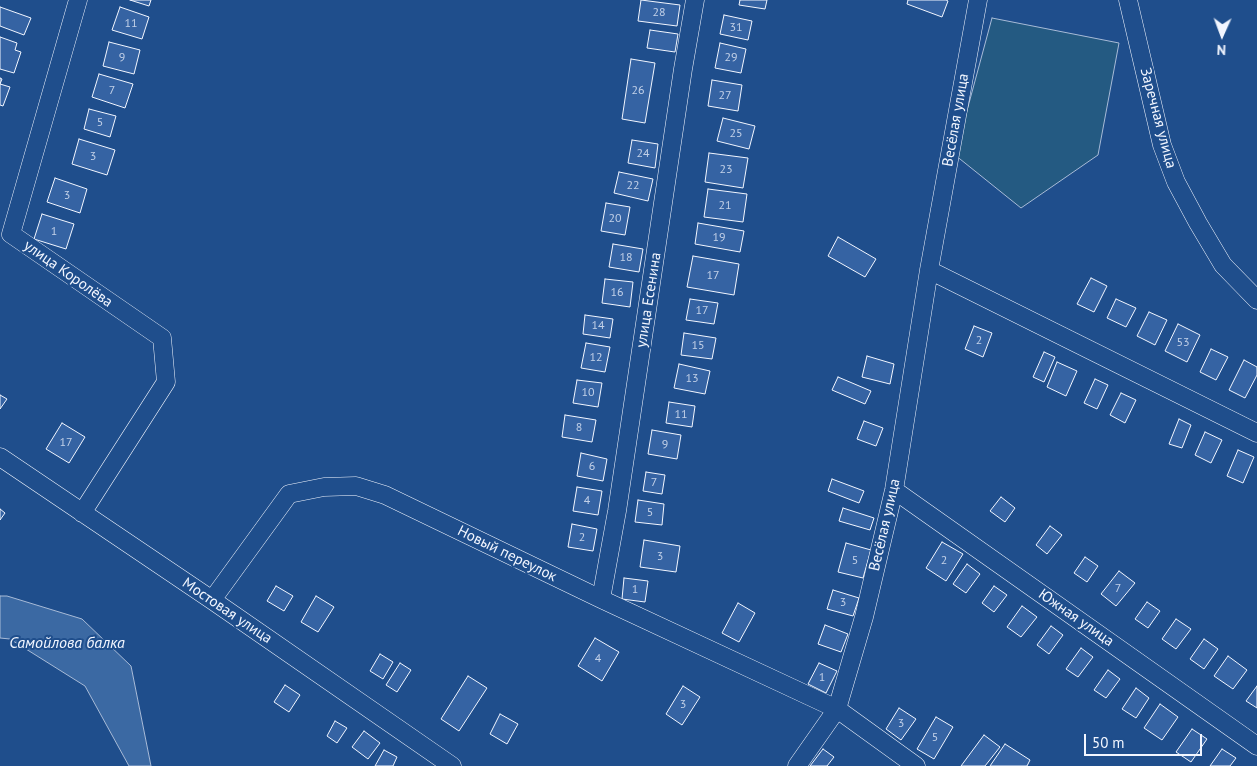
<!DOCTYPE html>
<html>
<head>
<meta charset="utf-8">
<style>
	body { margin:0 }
	#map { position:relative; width:1257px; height:766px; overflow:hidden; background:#1f4e8c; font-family:"PT Sans",sans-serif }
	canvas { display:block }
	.north { position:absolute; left:1197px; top:10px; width:50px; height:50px; -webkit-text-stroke:4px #1f4e8c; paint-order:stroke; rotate:182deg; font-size:14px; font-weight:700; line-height:20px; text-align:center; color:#f2f6ff }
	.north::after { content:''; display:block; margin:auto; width:18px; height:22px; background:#f2f6ff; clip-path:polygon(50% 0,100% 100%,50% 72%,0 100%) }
	.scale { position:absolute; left:1084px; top:734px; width:118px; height:22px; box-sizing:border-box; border:2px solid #f2f6ff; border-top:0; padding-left:6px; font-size:15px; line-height:18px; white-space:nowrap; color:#f2f6ff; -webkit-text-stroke:4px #1f4e8c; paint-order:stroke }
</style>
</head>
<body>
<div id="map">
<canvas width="1257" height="766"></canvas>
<div class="north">N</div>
<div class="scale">50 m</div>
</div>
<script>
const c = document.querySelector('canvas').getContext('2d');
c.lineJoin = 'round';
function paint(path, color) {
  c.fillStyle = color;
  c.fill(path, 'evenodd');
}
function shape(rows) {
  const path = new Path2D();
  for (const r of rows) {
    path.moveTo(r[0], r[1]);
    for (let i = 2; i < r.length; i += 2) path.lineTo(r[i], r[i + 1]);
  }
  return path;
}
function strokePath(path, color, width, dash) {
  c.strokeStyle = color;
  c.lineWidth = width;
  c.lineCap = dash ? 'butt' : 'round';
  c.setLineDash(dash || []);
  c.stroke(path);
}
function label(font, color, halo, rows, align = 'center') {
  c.font = font + ' "PT Sans",sans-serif';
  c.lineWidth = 4;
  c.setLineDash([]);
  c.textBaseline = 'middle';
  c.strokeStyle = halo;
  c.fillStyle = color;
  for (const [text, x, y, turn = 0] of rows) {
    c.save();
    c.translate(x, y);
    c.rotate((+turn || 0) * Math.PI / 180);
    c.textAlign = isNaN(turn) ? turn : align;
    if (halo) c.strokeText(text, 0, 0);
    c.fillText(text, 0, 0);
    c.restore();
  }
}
const green = shape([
	[992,18,1119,43,1098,155,1021,208,955,155,992,18]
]);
const water = shape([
	[0,596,7,596,82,619,131,666,151,766,129,766,85,686,10,639,0,638,0,596]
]);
const building = shape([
	[130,0,151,0,149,6,130,0],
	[641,0,680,5,677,26,638,21,641,0],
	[740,0,767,0,765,9,739,5,740,0],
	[908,0,946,0,948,1,942,17,907,4,908,0],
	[0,7,31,18,24,35,0,26,0,7],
	[120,7,149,17,142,39,112,30,120,7],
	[724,15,752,21,748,40,720,34,724,15],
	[650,30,678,34,675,52,647,48,650,30],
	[0,37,17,43,15,50,21,52,14,73,0,69,0,37],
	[109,42,140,50,134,74,103,66,109,42],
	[720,43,746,49,741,73,715,68,720,43],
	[631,59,655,63,645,123,622,119,631,59],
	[99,74,133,84,125,108,92,97,99,74],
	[0,78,2,79,0,84,10,87,3,106,0,105,0,78],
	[712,80,742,85,738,111,708,106,712,80],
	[89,109,116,116,110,137,84,129,89,109],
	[723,118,755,126,749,149,717,141,723,118],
	[79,139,115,150,107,175,72,164,79,139],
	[632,140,658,144,655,168,628,163,632,140],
	[709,153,748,158,743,188,705,182,709,153],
	[619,172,653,179,648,201,614,193,619,172],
	[55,178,87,189,80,213,47,202,55,178],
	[708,189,747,194,743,222,704,217,708,189],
	[606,203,630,207,625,235,601,231,606,203],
	[42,214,74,224,66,249,34,239,42,214],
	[698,223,744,231,740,252,695,244,698,223],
	[838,237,876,259,865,277,828,256,838,237],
	[613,244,643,249,639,272,609,267,613,244],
	[693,256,739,264,734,295,687,287,693,256],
	[1091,278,1107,286,1094,312,1077,304,1091,278],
	[605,279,633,282,630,307,602,303,605,279],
	[690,299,718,303,714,324,686,320,690,299],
	[1116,299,1136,308,1126,327,1107,318,1116,299],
	[1149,312,1167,320,1155,345,1137,336,1149,312],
	[585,315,613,319,610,338,583,334,585,315],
	[1178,324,1200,335,1187,362,1165,351,1178,324],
	[974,326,992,333,983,357,965,349,974,326],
	[684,333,716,338,712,359,681,355,684,333],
	[586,343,610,347,605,372,581,368,586,343],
	[1211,349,1228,357,1216,380,1200,372,1211,349],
	[1044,352,1055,357,1044,382,1033,377,1044,352],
	[867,356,894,364,890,384,862,377,867,356],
	[1244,360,1257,367,1257,375,1245,398,1229,390,1244,360],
	[1057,362,1077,371,1066,396,1047,387,1057,362],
	[679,364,710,371,705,394,674,388,679,364],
	[838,377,871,391,865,404,832,390,838,377],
	[1095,379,1108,385,1097,409,1084,403,1095,379],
	[577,380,602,383,598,407,573,403,577,380],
	[1121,393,1136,400,1125,423,1110,415,1121,393],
	[0,395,7,399,0,409,0,395],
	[669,402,695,406,692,427,666,423,669,402],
	[565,415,596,420,592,442,562,437,565,415],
	[1179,419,1191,425,1182,448,1169,444,1179,419],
	[864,421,883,428,876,446,857,439,864,421],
	[62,423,85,437,69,463,46,449,62,423],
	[652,430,681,435,677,459,648,454,652,430],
	[1205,432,1222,440,1211,463,1195,455,1205,432],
	[1238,450,1254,457,1243,483,1227,476,1238,450],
	[581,453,607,459,603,481,577,476,581,453],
	[646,472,665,475,662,494,643,491,646,472],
	[832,479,864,491,859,503,828,491,832,479],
	[577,487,602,491,598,515,573,511,577,487],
	[1001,497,1015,508,1005,522,990,511,1001,497],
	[638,500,664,504,662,525,635,522,638,500],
	[843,508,874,518,870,530,839,521,843,508],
	[0,509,5,513,0,520,0,509],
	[572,524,597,529,593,551,568,547,572,524],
	[1050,526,1062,535,1047,554,1036,545,1050,526],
	[644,540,680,546,676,572,640,567,644,540],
	[942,542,963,554,946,581,926,568,942,542],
	[846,543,871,550,863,578,838,572,846,543],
	[1085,557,1098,566,1087,582,1074,573,1085,557],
	[967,564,980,574,966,593,953,584,967,564],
	[1119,571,1135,583,1116,606,1101,594,1119,571],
	[624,578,648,581,645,602,622,599,624,578],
	[276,586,293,596,284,611,267,601,276,586],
	[994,586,1007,595,994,612,982,603,994,586],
	[833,590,859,598,853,616,827,609,833,590],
	[316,596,334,607,318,632,301,622,316,596],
	[1147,602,1160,611,1148,628,1135,619,1147,602],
	[738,603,755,613,739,642,722,633,738,603],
	[1022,606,1037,617,1021,637,1007,627,1022,606],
	[1176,619,1191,629,1176,649,1162,639,1176,619],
	[825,625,848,634,841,652,818,644,825,625],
	[1051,626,1063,635,1049,654,1037,645,1051,626],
	[595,638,619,652,602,681,578,666,595,638],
	[1204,639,1218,649,1204,669,1190,659,1204,639],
	[1081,648,1093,657,1078,677,1066,669,1081,648],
	[380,654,393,662,383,679,370,671,380,654],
	[1228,656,1247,670,1233,689,1214,676,1228,656],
	[400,663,411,670,397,692,386,685,400,663],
	[819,663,837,671,826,693,808,684,819,663],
	[1108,670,1120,679,1106,698,1094,690,1108,670],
	[468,676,487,688,459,731,441,719,468,676],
	[285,685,300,695,289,712,274,702,285,685],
	[683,686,700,697,682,725,666,714,683,686],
	[1257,686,1257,708,1246,701,1257,686],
	[1136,688,1149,698,1136,718,1122,709,1136,688],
	[1160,704,1178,717,1162,740,1144,728,1160,704],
	[899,708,916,719,901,740,886,729,899,708],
	[500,714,518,724,507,744,490,734,500,714],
	[936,717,953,727,934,759,917,749,936,717],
	[335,721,347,728,337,743,327,736,335,721],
	[1192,729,1207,739,1191,762,1176,752,1192,729],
	[364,731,380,743,368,759,352,747,364,731],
	[984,735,1000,747,985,766,961,766,984,735],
	[1005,744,1030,760,1027,766,990,766,1005,744],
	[823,749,834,757,827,766,810,766,823,749],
	[1222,749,1236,758,1230,766,1210,766,1222,749],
	[384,750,397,757,393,766,375,766,384,750]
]);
const minor = shape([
	[78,0,11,234,162,338,166,382,82,513],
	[1128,0,1162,145,1176,182,1198,223,1223,265,1257,300],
	[929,270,1257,433],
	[0,457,212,600,452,766],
	[894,490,1257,746],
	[601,599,617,511,683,69,695,0],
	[212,600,289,494,324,487,356,486,385,495,601,599,837,709,916,766],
	[797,766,837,709,864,617,894,490,929,270,978,0]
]);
const numberNames = [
	["28",659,13],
	["11",131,24],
	["31",736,28],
	["9",122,58],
	["29",731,58],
	["7",112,91],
	["26",638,91],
	["27",725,96],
	["5",100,123],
	["25",736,134],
	["24",643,154],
	["3",93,157],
	["23",726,170],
	["22",633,186],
	["3",67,196],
	["21",725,206],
	["20",615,219],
	["1",54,232],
	["19",719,238],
	["18",626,258],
	["17",713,276],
	["16",617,293],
	["17",702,311],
	["14",598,326],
	["2",979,341],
	["53",1183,343],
	["15",698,346],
	["12",596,358],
	["13",692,379],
	["10",588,393],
	["11",681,415],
	["8",579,428],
	["17",66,443],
	["9",665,445],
	["6",592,467],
	["7",654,483],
	["4",587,501],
	["5",650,513],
	["2",582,538],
	["3",660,557],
	["5",855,561],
	["2",944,561],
	["7",1118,589],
	["1",635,590],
	["3",843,603],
	["4",598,659],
	["1",822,678],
	["3",683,705],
	["3",901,724],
	["5",935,738]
];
const streetNames = [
	["Заречная улица",1158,118,75],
	["Весёлая улица",956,120,-80],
	["улица Королёва",68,274,35],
	["улица Есенина",649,300,-81],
	["Весёлая улица",885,525,-77],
	["Новый переулок",507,554,26],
	["Мостовая улица",227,611,34],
	["Южная улица",1076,618,35]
];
const waterNames = [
	["Самойлова балка",67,643]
];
paint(green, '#245a82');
strokePath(green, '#a8bbd7', 1);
paint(water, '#3b69a3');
strokePath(water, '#a8bbd7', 1);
paint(building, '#3563a3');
strokePath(building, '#f2f6ff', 1);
strokePath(minor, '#f2f6ff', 19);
strokePath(minor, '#1f4e8c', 18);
label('12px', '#c3d1e8', null, numberNames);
label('15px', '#f2f6ff', '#1f4e8c', streetNames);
label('italic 16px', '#f2f6ff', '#1f4e8c', waterNames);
</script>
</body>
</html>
